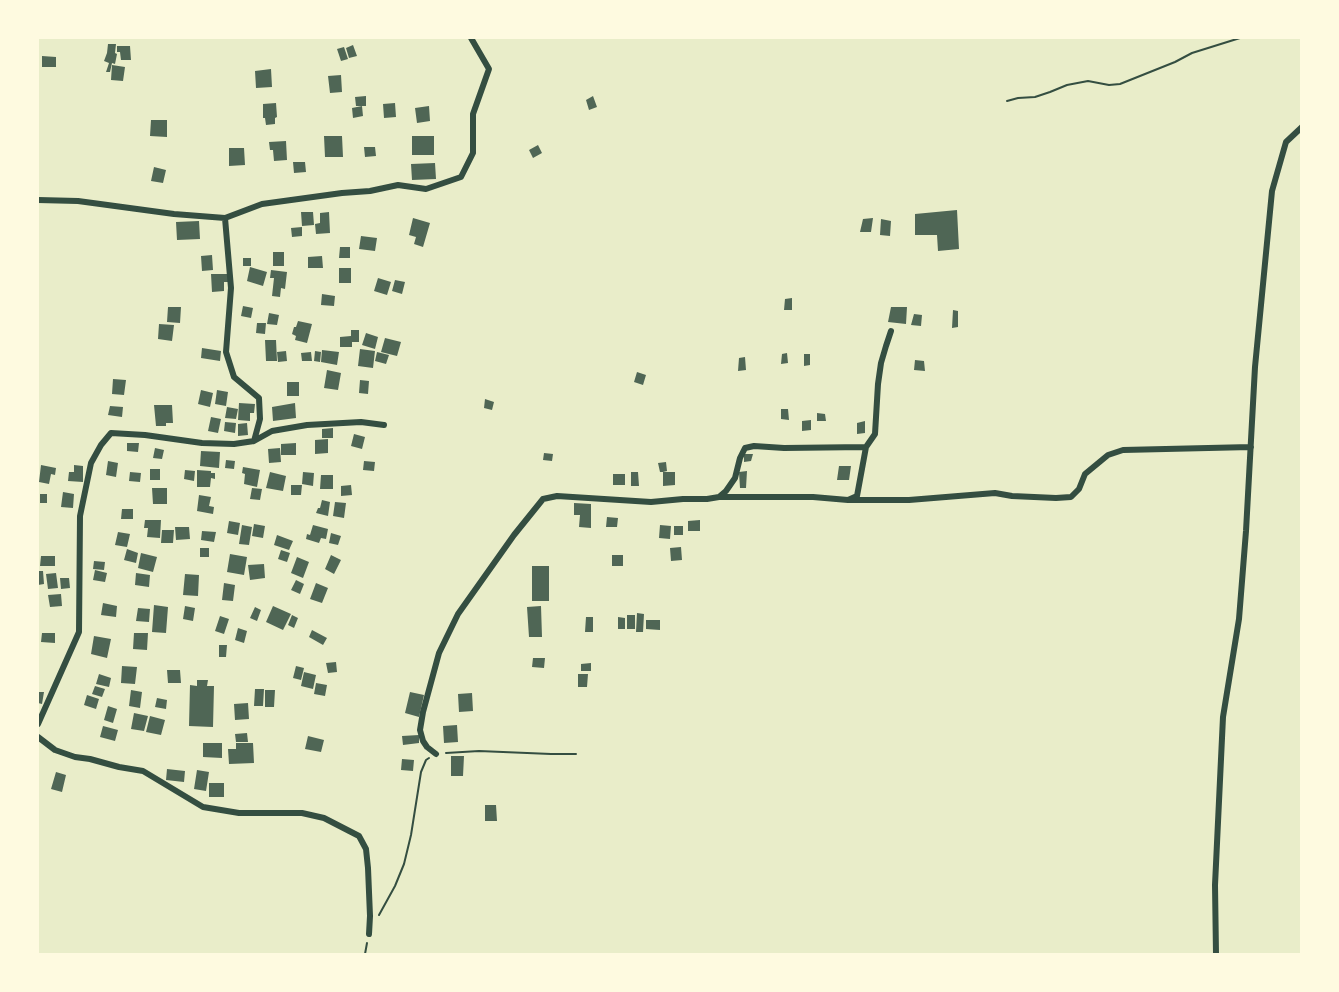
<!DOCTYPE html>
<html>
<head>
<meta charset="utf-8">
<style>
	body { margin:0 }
	#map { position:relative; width:1339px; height:992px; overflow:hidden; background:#e9edc9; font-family:Jost,sans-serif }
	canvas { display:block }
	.frame { position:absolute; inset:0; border:39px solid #fefae0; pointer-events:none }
</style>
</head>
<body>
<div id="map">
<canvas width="1339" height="992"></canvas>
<div class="frame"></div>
</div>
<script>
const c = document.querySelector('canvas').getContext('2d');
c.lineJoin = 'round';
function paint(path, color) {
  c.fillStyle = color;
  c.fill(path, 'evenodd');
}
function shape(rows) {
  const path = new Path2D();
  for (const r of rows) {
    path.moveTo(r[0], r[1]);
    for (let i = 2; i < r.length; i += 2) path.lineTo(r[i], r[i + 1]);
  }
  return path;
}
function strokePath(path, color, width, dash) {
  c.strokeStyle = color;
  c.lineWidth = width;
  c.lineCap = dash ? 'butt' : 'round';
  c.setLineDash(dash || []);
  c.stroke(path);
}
const building = shape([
	[108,44,116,44,115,53,117,54,115,64,112,63,110,72,106,72,109,63,104,61,107,53],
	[353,45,357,56,349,58,346,48],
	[117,46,130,46,131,60,121,60,120,52,117,52],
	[344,47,348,59,341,61,337,49],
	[42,56,56,57,56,67,42,67],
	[112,65,125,67,123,81,111,80],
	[271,69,272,87,256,88,255,71],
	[341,75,342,92,330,93,328,76],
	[366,96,366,106,356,106,355,97],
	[593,96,597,107,589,110,586,100],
	[276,103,277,117,275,118,275,124,266,125,265,118,263,118,263,104],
	[395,103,396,117,384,118,383,104],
	[362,106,363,116,353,118,352,108],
	[429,106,430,121,417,123,415,108],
	[151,120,167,120,167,137,150,136],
	[324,136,342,136,343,157,325,157],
	[412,136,434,136,434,155,412,155],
	[286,141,287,160,274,161,273,150,270,150,269,142],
	[538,145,542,153,533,158,529,150],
	[364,147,375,147,376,156,365,157],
	[229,148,244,148,245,165,229,166],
	[293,162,305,162,306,172,294,173],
	[435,163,436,179,412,180,411,164],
	[154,167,166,170,163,183,151,181],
	[957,210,959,249,938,251,937,235,915,235,915,214],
	[301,212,313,212,314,225,302,226],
	[329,212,330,233,316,234,315,224,320,223,320,213],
	[413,218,430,223,423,247,414,244,416,237,409,235],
	[873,218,871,232,860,232,863,219],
	[881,219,891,221,890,236,880,235],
	[199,221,200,239,177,240,176,222],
	[302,227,302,236,292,237,291,228],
	[361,236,377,238,375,251,359,249],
	[340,247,350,247,350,258,339,258],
	[273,252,284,252,284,266,273,266],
	[212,255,213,270,202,271,201,256],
	[322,256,323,268,308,268,308,257],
	[243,258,251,258,251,266,243,266],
	[250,267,267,272,263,286,247,281],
	[339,268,351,268,351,283,339,283],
	[271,270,287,272,285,289,281,288,280,297,272,296,274,278,270,278],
	[211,274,228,274,228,282,224,282,224,291,212,292],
	[378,278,391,282,387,295,374,291],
	[395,280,405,282,402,294,392,291],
	[322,294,335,296,334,306,321,305],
	[792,298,792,310,784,310,785,299],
	[243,306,253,308,251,318,241,316],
	[168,307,181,307,180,323,167,322],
	[891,307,907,307,906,324,888,322],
	[953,310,958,311,958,327,952,328],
	[269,313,279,315,277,325,267,324],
	[914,314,922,315,921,326,911,325],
	[298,321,312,324,307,343,295,340,296,336,292,334,294,327,296,327],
	[257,323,266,323,265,334,256,333],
	[159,324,174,325,172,341,158,339],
	[351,330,359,330,359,342,352,342,352,347,340,347,340,337,351,336],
	[366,333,378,337,375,349,362,345],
	[385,338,401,342,397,356,381,352],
	[265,340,276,340,277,361,266,361],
	[202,348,221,351,220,361,201,358],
	[360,349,375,351,373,368,358,366],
	[322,350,339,352,337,365,321,362],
	[286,351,287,361,278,362,277,352],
	[315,351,321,352,320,362,314,361],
	[311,352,312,361,302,361,301,353],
	[377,352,389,355,386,364,375,361],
	[787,353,788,363,781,364,782,354],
	[804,354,810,354,810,365,804,366],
	[745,357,746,370,738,371,739,358],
	[915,360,924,361,925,371,914,370],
	[327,370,341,373,338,390,324,388],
	[637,372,646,375,643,385,634,382],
	[113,379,126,380,124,395,112,394],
	[360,380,369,381,368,394,359,393],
	[287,382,299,382,299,396,287,396],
	[201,390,213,393,210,407,198,404],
	[217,390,228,392,226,406,215,404],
	[485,399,494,402,492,410,484,408],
	[239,403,255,404,254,413,250,413,250,421,238,420],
	[295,403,296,418,273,421,272,407],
	[154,405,172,405,173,423,166,423,166,426,156,426],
	[110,406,123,407,122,417,108,415],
	[227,407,238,409,236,419,225,418],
	[781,409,788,409,789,420,781,419],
	[817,413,825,414,826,421,817,421],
	[211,417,221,419,218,433,208,431],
	[811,420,811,430,802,431,802,421],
	[865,421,865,433,857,434,857,423],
	[225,422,236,423,235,433,224,431],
	[247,423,248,435,238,436,238,424],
	[333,428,333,438,322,438,322,429],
	[354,434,365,437,362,449,351,446],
	[328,439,328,453,315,454,315,440],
	[127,443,139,443,138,452,127,451],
	[296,443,296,455,281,455,281,444],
	[155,448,164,450,162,459,153,458],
	[280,448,281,462,269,463,268,449],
	[201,451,220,452,219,468,200,466],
	[544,453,553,454,552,461,543,460],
	[744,454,753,454,751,461,744,462],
	[226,460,235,461,234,469,225,468],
	[108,461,118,463,116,477,106,475],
	[364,461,375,462,374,471,363,470],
	[666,462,667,471,663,472,675,472,675,485,663,486,663,472,660,472,658,463],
	[41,465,56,468,55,475,51,474,49,484,39,482],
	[74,465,83,466,83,482,68,481,69,472,74,472],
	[839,466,851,466,849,480,837,480],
	[243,467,260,470,257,487,244,484,245,474,242,473],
	[150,469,160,469,160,480,150,480],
	[185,470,195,471,194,481,184,479],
	[197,470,211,471,211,473,215,473,215,479,211,478,210,487,197,487],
	[747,471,746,488,740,488,739,472],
	[130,472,141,473,140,482,129,481],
	[270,472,286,476,283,491,266,488],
	[303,472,314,473,313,486,302,484],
	[631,472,638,472,639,486,631,486],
	[613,474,625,474,625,485,613,485],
	[321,475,333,475,333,489,320,489],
	[291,485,302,485,301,495,291,495],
	[351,485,352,495,341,496,341,486],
	[152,488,167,488,167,504,153,504],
	[252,488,262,489,260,500,250,499],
	[63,492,74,494,73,508,61,507],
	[40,494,47,494,47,503,40,503],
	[199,495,211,497,209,506,214,507,213,514,197,511],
	[322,500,330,502,328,516,316,513,318,508,320,508],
	[335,502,346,503,344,518,333,516],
	[574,503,591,504,591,528,579,527,580,515,574,515],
	[122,509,133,509,133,519,121,519],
	[607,517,618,518,617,527,606,527],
	[145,520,161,520,160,538,147,537,148,528,144,528],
	[700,520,700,531,688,531,688,521],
	[229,521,240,523,238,535,227,533],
	[254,524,265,526,263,538,252,536],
	[242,525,252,527,249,545,239,544],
	[313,525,328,529,326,539,321,538,319,543,306,539,307,534,310,535],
	[660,525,671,526,670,539,659,538],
	[674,526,683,526,683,535,674,535],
	[175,527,189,527,190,539,176,540],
	[162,530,174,530,173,543,161,543],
	[202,531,216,532,214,542,201,540],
	[118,532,130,534,127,547,115,545],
	[331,533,341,536,338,545,329,543],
	[277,535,293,541,289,550,274,545],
	[681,547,682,560,671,561,670,548],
	[200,548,209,548,209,557,200,557],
	[127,549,138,553,136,563,124,560],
	[281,550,290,553,287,562,278,559],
	[141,553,157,557,153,572,138,568],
	[230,554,247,557,244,575,227,572],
	[331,555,341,560,334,574,325,569],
	[612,555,623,555,623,566,612,566],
	[41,556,55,556,55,566,40,566],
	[297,557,309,562,303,578,291,573],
	[94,561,105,562,104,570,93,569],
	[264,564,265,578,250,580,248,565],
	[532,566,549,566,549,601,532,601],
	[95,570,107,573,105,582,93,580],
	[38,571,43,571,44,584,38,585],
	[56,573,58,588,48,589,46,574],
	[136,573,150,575,149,587,135,585],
	[185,574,199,575,198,596,183,595],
	[60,578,69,578,70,588,61,589],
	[296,580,304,584,300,594,291,590],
	[224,583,235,585,233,601,222,600],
	[316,583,328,588,322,603,310,599],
	[61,594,62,606,50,607,48,595],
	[103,603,117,606,116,617,101,615],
	[154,605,168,607,166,633,152,632],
	[185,606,195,608,193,621,183,619],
	[273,606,291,614,283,630,266,622],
	[541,606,542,637,529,637,527,607],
	[255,607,261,610,257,621,250,618],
	[138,608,150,609,149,622,136,621],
	[637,613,644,614,643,632,636,632],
	[292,615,298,618,294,628,288,625],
	[627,615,635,615,635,629,627,629],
	[220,616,229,619,224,634,215,631],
	[586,617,593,617,593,632,585,632],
	[618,617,625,618,625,629,618,629],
	[646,620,660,620,660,630,646,629],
	[238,628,247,631,244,643,235,640],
	[312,630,327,638,323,645,309,637],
	[42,633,55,633,55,643,41,642],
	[134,633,148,633,147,650,133,649],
	[94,636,111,639,107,658,91,654],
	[219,645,227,645,226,657,219,657],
	[533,658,545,658,544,668,532,667],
	[336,662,337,672,328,673,326,663],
	[591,663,591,671,581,671,581,664],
	[122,666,137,667,135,684,121,683],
	[296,666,304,668,301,680,293,678],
	[167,670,180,670,181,683,168,683],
	[304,672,316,675,313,689,301,686],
	[99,674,111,678,109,687,96,684],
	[578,674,588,674,587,687,578,687],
	[197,680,208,680,207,686,214,686,213,727,189,726,190,685,197,686],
	[316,683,327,685,325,696,314,694],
	[95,686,105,689,102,697,92,694],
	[255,689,264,689,263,706,254,706],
	[131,690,142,692,140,708,129,706],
	[265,690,275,690,274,707,265,707],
	[38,692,44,692,42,704,38,703],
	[410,692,424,695,419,717,405,713],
	[472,693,473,711,459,712,458,694],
	[87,695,99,699,96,709,84,705],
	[157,698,167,700,166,709,155,707],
	[248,703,249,719,235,720,234,704],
	[108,706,117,709,113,723,104,720],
	[134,713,148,716,144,731,131,729],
	[150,716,165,720,161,735,146,732],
	[457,725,458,742,444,743,443,726],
	[103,726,118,730,115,741,100,737],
	[247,733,248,742,236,742,235,734],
	[419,735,419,743,403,745,402,736],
	[308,736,324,740,321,752,305,749],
	[203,743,222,743,222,758,203,757],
	[236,743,253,743,254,763,229,764,228,749,236,749],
	[451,756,464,756,463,776,451,776],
	[402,759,414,760,413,771,401,770],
	[167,769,185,771,184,782,166,780],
	[197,770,209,772,206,791,194,789],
	[56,772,66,775,62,792,51,789],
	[209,783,224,783,224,797,209,797],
	[485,805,496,805,497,821,485,821]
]);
const path = shape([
	[1007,101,1018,98,1035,97,1050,92,1067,85,1088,81,1109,85,1120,84,1175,62,1192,53,1240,38],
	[446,753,479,751,551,754,576,754],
	[379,915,395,886,404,864,411,835,421,772,426,760,429,758],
	[365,954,367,943]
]);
const minor = shape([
	[38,200,78,201,174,214,225,218,262,204,342,193,370,191,398,185,426,189,461,177,473,153,473,114,489,69,471,38],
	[254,441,272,431,307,425,361,422,384,425],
	[720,497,813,497,848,500,857,496,866,447,875,434,878,384,881,363,886,346,891,331],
	[848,500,909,500,995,493,1012,496,1056,498,1071,497,1079,489,1085,474,1108,455,1123,450,1251,447],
	[38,724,79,632,80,516,91,463,101,445,111,433,145,435,202,443,234,444,254,441,260,419,259,398,234,377,226,352,231,288,225,218],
	[38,737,55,750,75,757,90,759,119,767,143,771,203,807,239,813,302,813,324,818,359,836,366,849,368,868,370,916,369,934],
	[436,754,427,747,423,741,420,730,423,712,439,653,458,614,514,535,543,499,557,496,651,502,683,499,707,499,719,497,726,491,735,478,740,458,745,448,754,446,784,448,866,447],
	[1216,954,1215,885,1223,717,1239,619,1246,531,1255,367,1272,191,1286,142,1302,127]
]);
paint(building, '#4f6655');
strokePath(path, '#344e41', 2);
strokePath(minor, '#344e41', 6);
</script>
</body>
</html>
